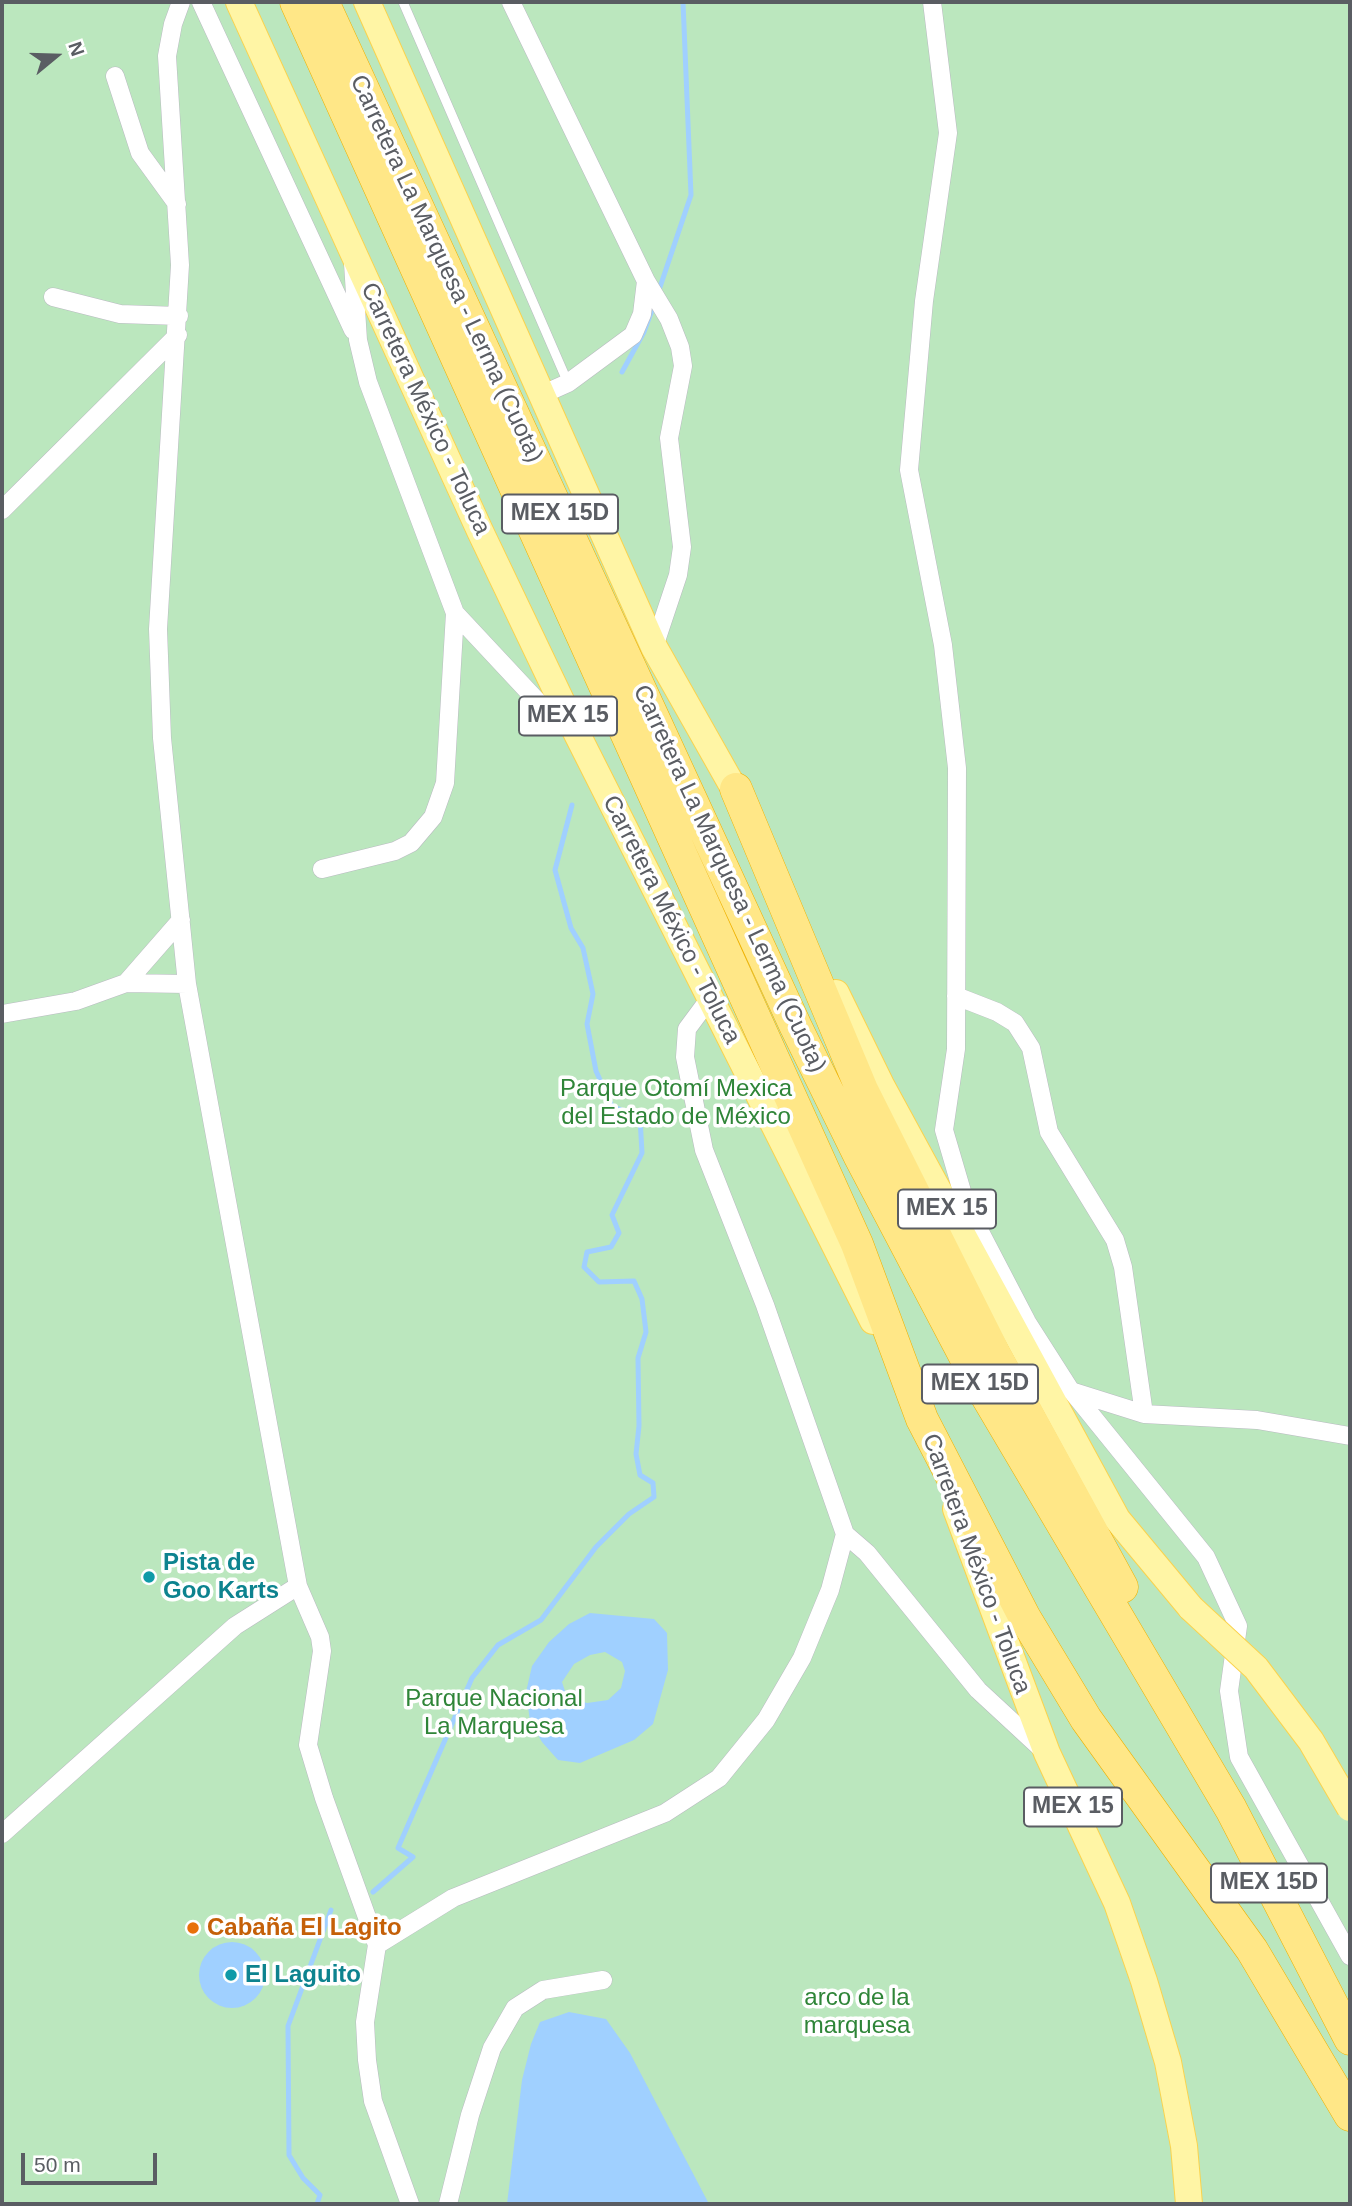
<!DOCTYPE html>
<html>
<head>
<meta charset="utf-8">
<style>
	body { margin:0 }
	#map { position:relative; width:1352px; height:2206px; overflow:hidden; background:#eeece1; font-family:Helvetica,sans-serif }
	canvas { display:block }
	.frame { position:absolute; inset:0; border:4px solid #5a5d63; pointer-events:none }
	.north { position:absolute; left:21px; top:21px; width:70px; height:70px; -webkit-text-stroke:5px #fff; paint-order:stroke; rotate:71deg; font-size:19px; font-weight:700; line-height:28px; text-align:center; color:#5a5d63 }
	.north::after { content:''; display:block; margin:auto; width:24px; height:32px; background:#5a5d63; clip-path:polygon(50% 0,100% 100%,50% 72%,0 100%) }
	.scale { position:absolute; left:21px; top:2153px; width:136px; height:32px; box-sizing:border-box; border:4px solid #5a5d63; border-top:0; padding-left:9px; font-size:21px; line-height:24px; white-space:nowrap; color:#5a5d63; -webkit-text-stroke:5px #fff; paint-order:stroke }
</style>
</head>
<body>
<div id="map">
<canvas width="1352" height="2206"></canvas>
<div class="frame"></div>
<div class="north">N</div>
<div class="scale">50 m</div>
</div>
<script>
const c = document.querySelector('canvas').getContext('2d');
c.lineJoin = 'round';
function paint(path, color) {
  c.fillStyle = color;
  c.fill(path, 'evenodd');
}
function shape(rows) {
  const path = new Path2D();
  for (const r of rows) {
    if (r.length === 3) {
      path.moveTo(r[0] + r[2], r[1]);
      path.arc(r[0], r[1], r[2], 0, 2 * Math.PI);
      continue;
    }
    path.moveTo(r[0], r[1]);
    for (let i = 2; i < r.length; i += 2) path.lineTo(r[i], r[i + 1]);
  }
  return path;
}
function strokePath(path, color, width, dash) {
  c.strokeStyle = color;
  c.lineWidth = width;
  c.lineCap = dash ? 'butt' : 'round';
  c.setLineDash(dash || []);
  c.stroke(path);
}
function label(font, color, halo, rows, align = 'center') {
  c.font = font + ' Helvetica,sans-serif';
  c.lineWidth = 7;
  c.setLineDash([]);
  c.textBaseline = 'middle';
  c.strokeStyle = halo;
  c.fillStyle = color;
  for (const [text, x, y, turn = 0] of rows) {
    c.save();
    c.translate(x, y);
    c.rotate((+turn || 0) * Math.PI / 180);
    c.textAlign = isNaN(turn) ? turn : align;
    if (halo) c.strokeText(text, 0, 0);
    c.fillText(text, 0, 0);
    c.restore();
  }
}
const green = shape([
	[2,2,1350,2,1350,2204,2,2204]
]);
const water = shape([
	[590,1613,654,1619,667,1633,668,1670,653,1724,634,1740,580,1763,558,1760,542,1742,530,1721,526,1692,532,1666,549,1642,569,1624],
	[605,1652,622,1662,625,1671,621,1688,608,1700,587,1703,567,1697,562,1682,574,1664,590,1655],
	[232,1975,33],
	[569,2012,606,2019,630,2053,709,2204,507,2204,522,2080,531,2044,540,2022]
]);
const stream = shape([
	[658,293,691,195,683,2],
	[622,372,644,332,655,302],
	[373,1892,413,1857,398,1848,472,1678,498,1645,541,1620,596,1547,629,1514,654,1497,653,1483,640,1475,636,1454,639,1426,638,1358,646,1332,642,1299,634,1281,599,1282,584,1267,587,1252,611,1247,619,1233,612,1215,642,1153,640,1118,612,1106,596,1071,587,1024,593,994,583,948,571,928,555,870,572,805],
	[317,2204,320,2195,303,2178,289,2155,288,2026,331,1910]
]);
const lane = shape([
	[403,2,568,383]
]);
const street = shape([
	[181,2,173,24,167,56,180,265,158,629,162,738,187,984,298,1586,320,1637,322,1651,308,1745,324,1798,377,1945,365,2022,367,2060,373,2101,410,2204],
	[201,2,353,330],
	[511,2,646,281,642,314,633,335,568,383,541,395],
	[932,2,948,133,924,301,909,470,943,645,957,768,956,1049,944,1130,966,1205,1027,1322,1071,1391,1144,1414,1257,1420,1350,1436],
	[115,76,140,153,177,204],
	[353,263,358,340,368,382,455,613,539,703,571,730],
	[646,281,669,319,680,347,683,366,669,438,682,547,678,575,654,647],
	[53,297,120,314,179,316],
	[2,510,178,335],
	[322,869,395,851,411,843,433,817,445,783,455,613],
	[126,983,181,920],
	[956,996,997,1012,1015,1023,1031,1048,1049,1132,1115,1240,1123,1267,1144,1414],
	[710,998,687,1029,685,1057,704,1150,765,1305,845,1534,867,1553,978,1690,1045,1752],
	[2,1014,76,1001,126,983,187,984],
	[1071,1390,1206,1557,1238,1626,1229,1691,1239,1757,1350,1956],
	[2,1834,235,1626,298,1586],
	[377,1945,453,1898,665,1813,719,1778,766,1720,802,1658,830,1590,845,1534],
	[448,2204,470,2115,492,2048,515,2008,543,1990,603,1980]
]);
const primary = shape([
	[239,2,480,531,577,734,873,1321],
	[367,2,654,647,745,808],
	[836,993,881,1085,1117,1519,1191,1608],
	[956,1509,1047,1753,1117,1903,1144,1981,1168,2062,1184,2146,1189,2204]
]);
const highway = shape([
	[296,2,857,1244,922,1419,1025,1618,1086,1719,1252,1950,1350,2115],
	[323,2,796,1027,859,1155,979,1383,1231,1809,1350,2039],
	[736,789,862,1090,994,1353,1122,1587]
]);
const primaryBridge = shape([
	[1191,1608,1256,1668,1311,1741,1350,1808]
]);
const markers = [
	[149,1577,7,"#0f9aa8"],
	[193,1928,7,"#e8710a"],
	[231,1975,7,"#0f9aa8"]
];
const shields = [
	[560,514,116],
	[568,716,98],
	[947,1209,98],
	[980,1384,116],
	[1073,1807,98],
	[1269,1883,116]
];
const shieldNames = [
	["MEX 15D",560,514],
	["MEX 15",568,716],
	["MEX 15",947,1209],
	["MEX 15D",980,1384],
	["MEX 15",1073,1807],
	["MEX 15D",1269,1883]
];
const streetNames = [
	["Carretera La Marquesa - Lerma (Cuota)",446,269,65],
	["Carretera México - Toluca",425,409,65],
	["Carretera La Marquesa - Lerma (Cuota)",729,879,65],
	["Carretera México - Toluca",671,920,63],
	["Carretera México - Toluca",976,1564,70]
];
const parkNames = [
	["Parque Otomí Mexica",676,1089],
	["del Estado de México",676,1117],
	["Parque Nacional",494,1699],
	["La Marquesa",494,1727],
	["arco de la",857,1998],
	["marquesa",857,2026]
];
const cultureNames = [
	["Pista de",163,1563],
	["Goo Karts",163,1591],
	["El Laguito",245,1975]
];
const foodNames = [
	["Cabaña El Lagito",207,1928]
];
paint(green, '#bbe7be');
paint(water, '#a0d0ff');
strokePath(stream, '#a0d0ff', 5);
strokePath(lane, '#b9bbc1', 10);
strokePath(street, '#b9bbc1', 19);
strokePath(primary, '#fad34e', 28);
strokePath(highway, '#efb100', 33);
strokePath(lane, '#fff', 9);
strokePath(street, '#fff', 18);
strokePath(primary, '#fff5a5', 26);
strokePath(highway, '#ffe787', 32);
strokePath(primaryBridge, '#fad34e', 28, []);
strokePath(primaryBridge, '#fff5a5', 26);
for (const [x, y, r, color] of markers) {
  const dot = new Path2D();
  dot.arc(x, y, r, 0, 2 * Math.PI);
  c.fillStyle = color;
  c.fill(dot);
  strokePath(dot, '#fff', 2.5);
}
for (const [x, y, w] of shields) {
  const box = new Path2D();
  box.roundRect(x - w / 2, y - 19.5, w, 39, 5);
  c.fillStyle = '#fff';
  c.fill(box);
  strokePath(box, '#5a5d63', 2);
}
label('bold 23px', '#5a5d63', null, shieldNames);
label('24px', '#5a5d63', '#fff', streetNames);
label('24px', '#2f8538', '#fff', parkNames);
label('bold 24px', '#0d838f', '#fff', cultureNames, 'left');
label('bold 24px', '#c56008', '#fff', foodNames, 'left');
</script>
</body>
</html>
